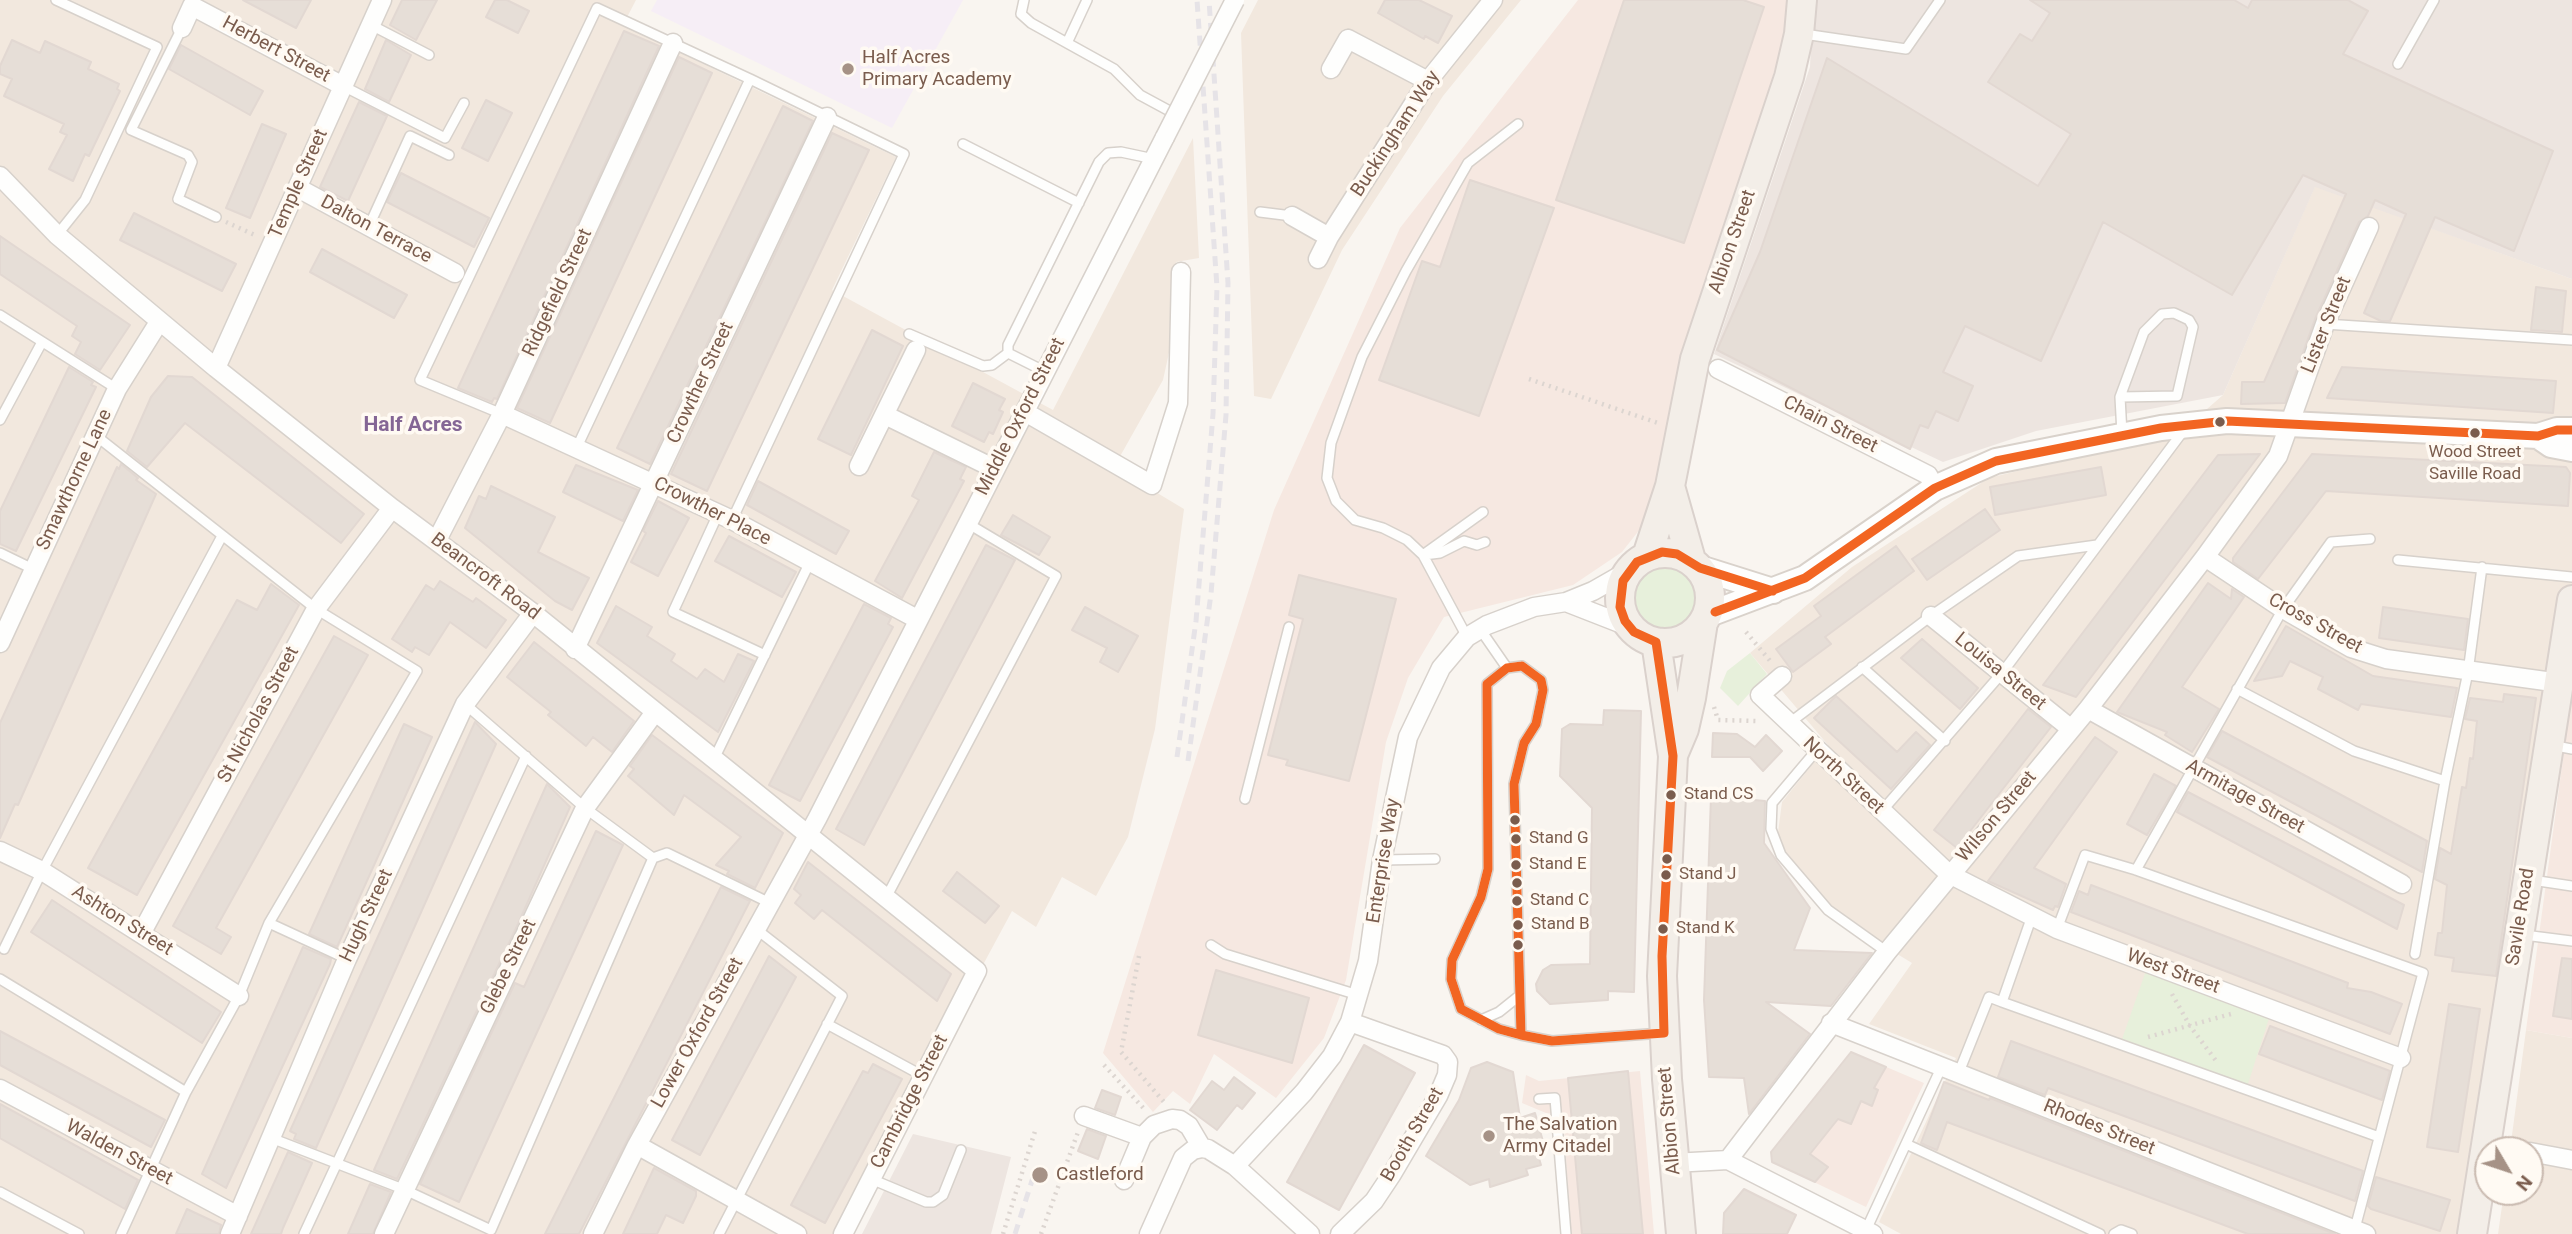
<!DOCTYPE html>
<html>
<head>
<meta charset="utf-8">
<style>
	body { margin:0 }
	#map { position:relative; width:2572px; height:1234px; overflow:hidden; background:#f9f5f0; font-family:Roboto,sans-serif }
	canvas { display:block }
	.north { position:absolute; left:2474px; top:1136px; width:70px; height:70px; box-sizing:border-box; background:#fffaf3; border:2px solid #cabbb1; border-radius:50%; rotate:129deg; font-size:19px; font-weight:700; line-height:28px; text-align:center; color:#7a5c4d }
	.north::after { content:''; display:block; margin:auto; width:24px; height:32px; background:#a69286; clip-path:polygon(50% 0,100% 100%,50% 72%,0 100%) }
</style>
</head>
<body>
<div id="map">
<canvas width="2572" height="1234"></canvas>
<div class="north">N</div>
</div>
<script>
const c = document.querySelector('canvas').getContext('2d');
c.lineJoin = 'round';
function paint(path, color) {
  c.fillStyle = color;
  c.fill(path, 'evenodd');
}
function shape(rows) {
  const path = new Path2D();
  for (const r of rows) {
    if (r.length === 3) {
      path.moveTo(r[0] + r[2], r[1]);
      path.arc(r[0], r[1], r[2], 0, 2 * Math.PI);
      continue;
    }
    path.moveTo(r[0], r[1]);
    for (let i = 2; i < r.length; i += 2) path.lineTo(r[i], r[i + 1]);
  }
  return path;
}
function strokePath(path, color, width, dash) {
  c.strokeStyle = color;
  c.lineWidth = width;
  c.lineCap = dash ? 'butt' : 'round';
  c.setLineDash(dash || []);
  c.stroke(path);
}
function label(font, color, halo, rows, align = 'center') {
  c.font = font + ' Roboto,sans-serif';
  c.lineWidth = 7;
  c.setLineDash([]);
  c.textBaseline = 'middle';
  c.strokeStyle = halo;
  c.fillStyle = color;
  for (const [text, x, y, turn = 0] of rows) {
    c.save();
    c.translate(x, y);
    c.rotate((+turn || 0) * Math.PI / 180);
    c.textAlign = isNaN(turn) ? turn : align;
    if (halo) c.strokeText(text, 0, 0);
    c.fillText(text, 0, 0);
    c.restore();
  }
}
const residential = shape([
	[0,0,636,0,623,25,896,157,832,290,1053,410,1193,138,1199,258,1176,262,1174,330,1163,380,1114,467,1184,509,1155,729,1128,837,1096,896,1062,877,1036,927,1012,911,838,1234,0,1234],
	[1258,0,1521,0,1443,96,1342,250,1271,399,1254,396,1241,33],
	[2315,186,2572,279,2572,597,2471,1234,1901,1234,1879,1222,1956,1058,1869,1024,1912,963,1856,929,1800,875,1777,840,1782,802,1828,745,1750,653,1852,567,1989,478,2183,430,2223,395],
	[2526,1030,2572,1038,2572,1234,2498,1234,2504,1192,2530,1192,2530,1150,2510,1150]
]);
const commercial = shape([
	[1578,0,1787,0,1784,37,1644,524,1622,552,1573,585,1444,617,1408,678,1386,742,1346,980,1324,1038,1276,1098,1214,1054,1190,1104,1173,1091,1153,1112,1103,1053,1274,510,1400,228],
	[2572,693,2572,1038,2526,1030],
	[1851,1052,1924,1083,1866,1207,1772,1162,1771,1152],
	[1640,1071,1654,1234,1571,1234,1563,1115,1546,1113,1522,1103,1526,1075,1539,1081]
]);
const industrial = shape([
	[1813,0,2572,0,2572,279,2315,187,2223,395,2036,431,1943,462,1714,354,1810,67],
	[913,1134,1011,1157,991,1234,862,1234]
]);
const education = shape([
	[657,0,963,0,892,128,651,11]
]);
const green = shape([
	[1669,598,35],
	[1750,653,1767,674,1738,706,1720,688,1727,671],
	[2149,962,2272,1009,2246,1090,2120,1045]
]);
const building = shape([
	[243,0,311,0,296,28,243,0],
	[402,0,437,0,416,40,390,25,402,0],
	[495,0,507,0,529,11,518,33,486,17,495,0],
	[1385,0,1419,0,1452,16,1438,43,1425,36,1424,39,1378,13,1385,0],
	[1624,0,1743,0,1764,7,1684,243,1556,200,1624,0],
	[2030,0,2234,0,2248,8,2252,0,2348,0,2368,11,2343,54,2553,151,2514,251,2435,217,2390,321,2381,321,2364,313,2406,214,2375,200,2368,216,2359,222,2315,319,2285,403,2241,404,2242,382,2264,382,2346,194,2303,175,2232,295,2103,222,2041,361,1965,326,1943,372,1973,386,1958,421,1936,411,1928,428,1920,425,1910,449,1717,350,1760,252,1827,58,2038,186,2071,134,1988,82,2020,34,2032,41,2050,13,2030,0],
	[624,31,659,46,497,399,494,398,492,402,458,388,624,31],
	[12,40,40,53,45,41,91,62,88,69,119,84,117,89,120,91,89,156,85,154,73,181,49,169,67,135,60,132,64,124,4,96,12,79,0,74,0,66,12,40],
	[386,40,411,55,389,102,365,89,386,40],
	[181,45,263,91,250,115,169,69,181,45],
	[679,57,712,73,550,423,517,408,679,57],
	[486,100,512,113,488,161,462,148,486,100],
	[359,102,387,116,348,201,320,187,359,102],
	[783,106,813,121,650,464,617,448,783,106],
	[262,124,286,134,250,218,226,208,262,124],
	[832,133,869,150,707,491,671,474,832,133],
	[401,173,489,218,474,247,387,202,401,173],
	[1470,180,1554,208,1479,416,1379,380,1422,261,1440,267,1470,180],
	[134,213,236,264,222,291,120,240,134,213],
	[0,236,130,325,100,370,75,354,81,342,72,336,77,326,0,274,0,236],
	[322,249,407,295,394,318,310,272,322,249],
	[2536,287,2566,291,2562,332,2531,330,2536,287],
	[872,330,903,346,851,455,818,439,872,330],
	[69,367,93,382,91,385,96,387,16,551,0,544,0,511,69,367],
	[2342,367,2556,381,2553,413,2327,398,2342,367],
	[168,376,192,377,364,514,341,543,185,423,147,467,127,451,151,397,168,376],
	[973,383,1005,399,999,410,1003,412,993,434,989,432,984,442,952,426,973,383],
	[934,452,966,467,960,479,964,481,902,598,875,581,919,500,912,496,934,452],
	[2260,454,2076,697,2043,685,2218,455,2260,454],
	[2312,454,2566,467,2570,473,2568,506,2326,491,2258,579,2233,562,2233,558,2312,454],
	[121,464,138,478,136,480,156,494,18,805,15,804,0,838,0,723,117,467,119,469,121,464],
	[576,465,638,490,623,521,563,492,576,465],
	[2101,467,2106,495,1995,515,1990,487,2101,467],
	[758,481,849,531,836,554,747,505,758,481],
	[491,486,555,517,538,552,589,578,572,610,555,601,465,528,479,496,486,499,491,486],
	[658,501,689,518,658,576,631,562,646,533,643,531,658,501],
	[1985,509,2000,530,1927,580,1912,559,1985,509],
	[1013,515,1050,537,1039,555,1001,535,1013,515],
	[729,536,796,572,782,597,715,561,729,536],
	[986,545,1015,560,864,845,836,829,986,545],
	[1896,546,1914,571,1825,637,1831,644,1793,672,1776,649,1821,616,1814,606,1896,546],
	[1299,575,1396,599,1349,781,1286,765,1288,760,1268,755,1303,619,1289,615,1299,575],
	[440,581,473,602,476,598,506,620,486,648,450,622,429,655,415,647,412,652,392,639,426,585,434,590,440,581],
	[2208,583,2231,599,2232,589,2244,597,2182,687,2219,709,2192,752,2165,735,2167,732,2117,712,2208,583],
	[271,584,299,605,137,895,88,868,237,600,257,610,271,584],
	[864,604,891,618,888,624,893,627,800,801,769,785,864,604],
	[616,606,652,627,647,636,675,654,671,661,697,679,705,669,724,682,738,654,754,661,718,732,597,643,616,606],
	[1085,607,1138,636,1118,672,1100,662,1107,648,1072,630,1085,607],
	[2383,607,2468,619,2464,650,2379,638,2383,607],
	[2286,626,2373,676,2457,688,2451,717,2361,704,2358,710,2318,689,2323,677,2290,661,2282,676,2254,681,2286,626],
	[334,636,368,655,216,928,231,937,221,954,173,926,334,636],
	[1922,639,1978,688,1960,709,1901,658,1922,639],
	[534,642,634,721,612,752,593,737,586,746,548,715,551,712,507,677,534,642],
	[2504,694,2536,698,2496,976,2452,971,2454,958,2435,955,2438,933,2442,933,2447,885,2435,879,2440,848,2451,854,2462,787,2466,788,2470,758,2473,759,2477,721,2465,719,2470,698,2503,702,2504,694],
	[1836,696,1897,752,1916,732,1930,745,1891,789,1814,718,1836,696],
	[2028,709,2051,727,1957,848,1934,830,2028,709],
	[1604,710,1641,711,1634,992,1608,991,1608,1000,1550,1004,1537,991,1536,984,1543,970,1551,965,1590,964,1592,808,1560,776,1562,729,1570,724,1603,725,1604,710],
	[475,722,496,744,316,1148,294,1139,296,1134,290,1131,475,722],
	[404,724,432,737,337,947,309,934,404,724],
	[2222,731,2427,841,2422,872,2207,757,2222,731],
	[1713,733,1737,734,1755,747,1766,735,1782,751,1763,771,1750,757,1712,757,1713,733],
	[652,735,783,833,755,888,727,874,729,871,716,865,741,837,684,795,674,815,628,776,634,769,630,766,652,735],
	[2095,737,2117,752,2034,868,2066,884,2058,907,2055,906,2053,910,1988,881,2095,737],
	[2154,774,2176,786,2147,835,2127,824,2154,774],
	[547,784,570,807,518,924,397,1179,374,1170,547,784],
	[2188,792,2404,905,2397,929,2177,812,2188,792],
	[1711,796,1765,801,1764,843,1810,908,1794,950,1872,953,1831,1006,1766,1002,1810,1034,1749,1114,1744,1078,1709,1077,1704,1000,1711,796],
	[596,831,623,845,459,1202,420,1184,515,983,524,987,596,831],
	[808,862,951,974,937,1001,822,910,814,919,795,903,801,895,794,889,808,862],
	[957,872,999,906,985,923,943,891,957,872],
	[2091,885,2348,983,2347,988,2371,992,2402,1004,2390,1034,2071,912,2079,891,2088,895,2091,885],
	[721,887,750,901,579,1234,545,1234,721,887],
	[52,900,221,1012,202,1043,31,932,52,900],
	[303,947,331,959,330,964,226,1188,202,1174,303,947],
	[769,956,796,977,700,1155,672,1140,769,956],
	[2562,958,2572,959,2572,1019,2553,1016,2562,958],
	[1216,970,1309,998,1292,1063,1198,1035,1216,970],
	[2449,1004,2480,1009,2458,1152,2427,1147,2449,1004],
	[2270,1026,2390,1071,2382,1100,2259,1054,2270,1026],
	[0,1031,165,1120,151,1147,0,1065,0,1031],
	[2011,1041,2363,1171,2355,1201,2048,1088,2045,1095,1998,1077,2011,1041],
	[1364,1045,1415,1073,1339,1210,1287,1182,1364,1045],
	[1851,1052,1886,1067,1874,1088,1878,1090,1872,1106,1861,1101,1851,1124,1838,1119,1810,1154,1828,1167,1815,1182,1772,1162,1771,1152,1851,1052],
	[1487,1062,1513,1072,1520,1118,1535,1113,1546,1152,1538,1155,1541,1165,1526,1169,1528,1175,1490,1187,1489,1179,1470,1185,1426,1156,1459,1100,1471,1068,1487,1062],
	[873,1064,902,1079,825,1223,791,1205,863,1071,868,1073,873,1064],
	[1628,1071,1643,1234,1582,1234,1568,1078,1628,1071],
	[1234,1077,1255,1093,1242,1109,1237,1105,1217,1130,1190,1110,1212,1081,1224,1090,1234,1077],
	[1944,1082,1989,1100,1990,1098,2335,1234,2248,1234,1947,1122,1937,1150,1925,1145,1921,1143,1944,1082],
	[1102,1090,1121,1097,1115,1115,1095,1108,1102,1090],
	[0,1104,138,1180,125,1209,0,1138,0,1104],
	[1087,1129,1106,1136,1098,1159,1078,1151,1087,1129],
	[288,1152,312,1163,283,1228,281,1234,251,1234,288,1152],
	[654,1168,696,1191,696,1196,683,1223,666,1215,657,1234,623,1234,654,1168],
	[2376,1177,2450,1200,2440,1231,2371,1209,2368,1206,2376,1177],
	[370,1184,391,1192,373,1234,348,1234,370,1184],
	[1744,1189,1796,1215,1787,1234,1723,1234,1724,1213,1744,1189],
	[187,1209,221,1225,219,1234,176,1234,187,1209]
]);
const path = shape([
	[226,222,257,236],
	[1529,379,1658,423],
	[1746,632,1771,662],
	[1714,707,1718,720,1758,721],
	[1139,956,1121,1052,1164,1102],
	[2172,994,2190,1026,2217,1062],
	[2148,1037,2231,1014],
	[1104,1065,1146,1111],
	[1003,1234,1036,1128],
	[1041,1234,1078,1132]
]);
const lane = shape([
	[56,0,157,47,85,200,57,235],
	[1024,0,1021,14,1031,23,1114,69,1140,95,1177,115],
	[371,25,429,55],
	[182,28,131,130,188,155,192,162,178,199,216,217],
	[1804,34,1906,49,1940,0],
	[1067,43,1087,0],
	[2398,64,2434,0],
	[343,86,445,138,464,103],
	[963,144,1079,203],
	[1260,212,1292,216],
	[369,226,410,136,449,155],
	[0,315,117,389],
	[2325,324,2572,340],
	[909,334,983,366,992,365,1008,353],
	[1044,371,1008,353,1008,345,1099,162,1108,153,1121,152,1154,159],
	[2120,397,2177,396,2193,327,2189,320,2174,313,2162,314,2144,332,2120,397,2122,434],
	[502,414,420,380,597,8,750,79],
	[0,420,42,342],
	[95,435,316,609,417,671,269,923,239,996,186,1092,121,1234],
	[577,447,750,79,904,154,732,520],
	[718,514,673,612,765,655],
	[0,553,33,569],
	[1423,555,1483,512],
	[1424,555,1440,553,1464,541,1477,545,1485,542],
	[2398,560,2572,577],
	[1480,629,1507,668],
	[1467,637,1423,555,1407,540,1383,528,1355,520,1336,501,1327,478,1331,443,1362,357,1406,271,1468,163,1518,124],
	[1862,667,1945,741],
	[2237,689,2354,751,2445,781],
	[1788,724,1931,616,2018,556,2097,545],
	[2551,745,2572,749],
	[1816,751,1772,803,1771,829,1781,855,1828,910,1887,952],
	[714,759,810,562],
	[1245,799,1289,627],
	[1881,812,2002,673,2184,430],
	[653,858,667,853,770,903],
	[1382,860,1435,859],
	[2136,870,2283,609,2331,542,2370,539],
	[2532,880,2572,886],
	[887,896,1056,576,967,523],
	[269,923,347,959],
	[2057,929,2085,855,2136,870,2423,973,2354,1232],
	[2524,935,2572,941],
	[1211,945,1225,954,1358,995],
	[4,949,42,871,222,536],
	[2415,954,2445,781,2468,672,2482,567],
	[0,979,186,1092],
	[2002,1002,2379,1137],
	[1481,1020,1499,1012,1519,996],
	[827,1024,923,1076],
	[1521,1035,1514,784,1524,743,1536,724,1543,690,1541,680,1522,666,1507,668,1487,684,1488,869,1481,897,1452,960,1451,979,1461,1009,1499,1029,1521,1035,1552,1041,1662,1033],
	[1959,1072,1989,997,2002,1002,2032,916],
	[1539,1099,1555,1098,1566,1234],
	[271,1138,403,1189,491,1230,653,858,585,808,465,704],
	[1906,1144,2100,1234],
	[871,1179,926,1202,933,1202,943,1195,961,1150],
	[0,1192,79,1234],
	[1866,1230,1942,1066],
	[304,1234,526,756],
	[719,1234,842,996,756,929],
	[2114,1234,2121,1230,2132,1234]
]);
const street = shape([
	[182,28,192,6,343,86],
	[1348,39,1428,81],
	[1331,69,1348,39],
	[0,176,57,235,216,368,392,508,533,613,977,971,843,1234],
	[298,188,455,273],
	[1292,216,1329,237,1428,81,1493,0],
	[1318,259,1329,237],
	[216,368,382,0],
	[1718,369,1928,475,1935,488],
	[1025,412,1152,485,1178,403,1181,272],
	[502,414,732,520,917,619],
	[885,415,995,469],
	[859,466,916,350],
	[437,540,502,414,673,43],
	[2205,557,2283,609,2351,648,2386,659,2560,683],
	[1566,602,1630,627],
	[1931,616,2070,728],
	[0,643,117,389,159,322],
	[575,649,827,117],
	[1782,676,1760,695,1949,874,2057,929,2401,1058],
	[2088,709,2402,884],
	[0,851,42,871,239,996],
	[142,932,316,609,392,508],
	[1831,1023,2366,1234],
	[0,1089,238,1216],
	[1084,1116,1142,1137],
	[2485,1144,2518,1150],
	[637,1145,797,1234],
	[2530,1152,2572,1160],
	[1728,1160,1873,1234],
	[1673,1163,1728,1160,1887,952,2088,709,2205,557,2278,456,2325,324,2369,227],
	[1235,1166,1304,1092,1332,1056,1350,1022,1368,961,1382,860,1408,737,1441,668,1467,637,1487,625,1534,607,1566,602,1593,591,1628,571],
	[1124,1180,1142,1137,1154,1125,1172,1119,1180,1120,1189,1126,1202,1148],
	[230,1234,347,959,465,704,533,613],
	[384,1234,585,808,655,712],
	[593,1234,637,1145,817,819,1165,137],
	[1149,1234,1183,1158,1193,1150,1202,1148,1208,1149,1235,1166,1310,1234],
	[1340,1234,1374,1201,1392,1174,1438,1096,1447,1075,1448,1062,1443,1055,1350,1022]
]);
const secondary = shape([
	[2538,436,2551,445,2572,449],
	[1700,568,1773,591],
	[1707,615,1805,578,1935,488,1996,461,2161,428,2227,421,2538,436,2557,430,2572,430]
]);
const primary = shape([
	[1670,486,1691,560],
	[1665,598,45],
	[1647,556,1670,486,1695,359,1789,77,1799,34,1802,0],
	[1656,642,1673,756,1662,976,1667,1079,1681,1234],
	[1673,755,1684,729,1691,698,1703,622],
	[2472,1234,2572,600]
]);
const rail = shape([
	[1177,757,1196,621,1213,414,1217,287,1197,0],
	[1188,761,1211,594,1226,415,1228,283,1209,0],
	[1015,1234,1036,1168]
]);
const streetBridge = shape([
	[1165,137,1235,0]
]);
const bus1 = shape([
	[1715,612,1805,578,1935,488,1996,461,2161,428,2227,421,2538,436,2557,430,2572,430],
	[1522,666,1541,680,1543,690,1536,724,1524,743,1514,784,1521,1035,1499,1029,1461,1009,1451,979,1452,960,1481,897,1488,869,1487,684,1507,668,1522,666],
	[1521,1035,1552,1041,1664,1033,1662,956,1673,756,1656,642,1634,632,1625,621,1620,607,1623,581,1637,562,1662,552,1677,554,1700,568,1773,591]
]);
const markers = [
	[848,69,7,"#a69286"],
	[2220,422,6,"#7a5c4d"],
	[2475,433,6,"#7a5c4d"],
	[1671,795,6,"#7a5c4d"],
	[1515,820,6,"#7a5c4d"],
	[1516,839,6,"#7a5c4d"],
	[1667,859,6,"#7a5c4d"],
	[1516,865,6,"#7a5c4d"],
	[1666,875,6,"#7a5c4d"],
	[1517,883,6,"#7a5c4d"],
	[1517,901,6,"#7a5c4d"],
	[1518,925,6,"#7a5c4d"],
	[1663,929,6,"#7a5c4d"],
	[1518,945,6,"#7a5c4d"],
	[1489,1136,7,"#a69286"],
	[1040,1175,9,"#a69286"]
];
const busNames = [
	["Wood Street",2475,453,"center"],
	["Saville Road",2475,475,"center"],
	["Stand CS",1684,795],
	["Stand G",1529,839],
	["Stand E",1529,865],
	["Stand J",1679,875],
	["Stand C",1530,901],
	["Stand B",1531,925],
	["Stand K",1676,929]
];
const streetNames = [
	["Herbert Street",276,50,28],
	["Buckingham Way",1396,134,-57],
	["Temple Street",299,184,-66],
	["Dalton Terrace",376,230,28],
	["Albion Street",1733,242,-71],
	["Ridgefield Street",558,293,-65],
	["Lister Street",2327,325,-68],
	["Crowther Street",701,383,-65],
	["Middle Oxford Street",1021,417,-63],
	["Chain Street",1830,425,27],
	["Smawthorne Lane",75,480,-65],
	["Crowther Place",712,512,27],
	["Beancroft Road",485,577,37],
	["Cross Street",2315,624,29],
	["Louisa Street",2000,672,39],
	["St Nicholas Street",259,715,-62],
	["North Street",1843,776,43],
	["Armitage Street",2245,797,29],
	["Wilson Street",1997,817,-50],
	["Enterprise Way",1384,861,-81],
	["Hugh Street",367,916,-65],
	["Savile Road",2521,917,-81],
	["Ashton Street",122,921,32],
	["Glebe Street",509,967,-64],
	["West Street",2173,972,20],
	["Lower Oxford Street",698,1033,-61],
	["Cambridge Street",910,1102,-63],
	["Albion Street",1670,1121,-95],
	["Rhodes Street",2099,1128,22],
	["Booth Street",1413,1135,-60],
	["Walden Street",119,1153,28]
];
const poiNames = [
	["Half Acres",862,58],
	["Primary Academy",862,80],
	["The Salvation",1503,1125],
	["Army Citadel",1503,1147],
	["Castleford",1056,1175]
];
const neighbourhoodNames = [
	["Half Acres",413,426]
];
paint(residential, '#f2e8de');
paint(commercial, '#f6e8e1');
paint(industrial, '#ede5e0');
paint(education, '#f6eef6');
paint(green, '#e7f0db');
paint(building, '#e6ded7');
strokePath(building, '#e2d8d2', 2);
strokePath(lane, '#d7d1cb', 12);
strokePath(street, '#d7d1cb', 21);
strokePath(secondary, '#d9d2cb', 28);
strokePath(primary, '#dad1cc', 32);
strokePath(path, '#dcd5d0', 4.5, [2, 5]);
strokePath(lane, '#fefefd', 9);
strokePath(street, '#fefefd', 18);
strokePath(secondary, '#fefefd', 24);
strokePath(primary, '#f3eee8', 28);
strokePath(rail, '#e6e3e7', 5, [10, 7]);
strokePath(streetBridge, '#d7d1cb', 21, []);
strokePath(streetBridge, '#fefefd', 18);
strokePath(bus1, '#f26522', 9);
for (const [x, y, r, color] of markers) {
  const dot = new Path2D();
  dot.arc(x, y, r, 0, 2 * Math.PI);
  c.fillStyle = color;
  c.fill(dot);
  strokePath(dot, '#fffaf3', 2.5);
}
label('17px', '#7a5c4d', '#fffaf3', busNames, 'left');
label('19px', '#7a5c4d', '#fffaf3', streetNames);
label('19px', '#7a5c4d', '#fffaf3', poiNames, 'left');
label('bold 21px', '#846695', '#fffaf3', neighbourhoodNames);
</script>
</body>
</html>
